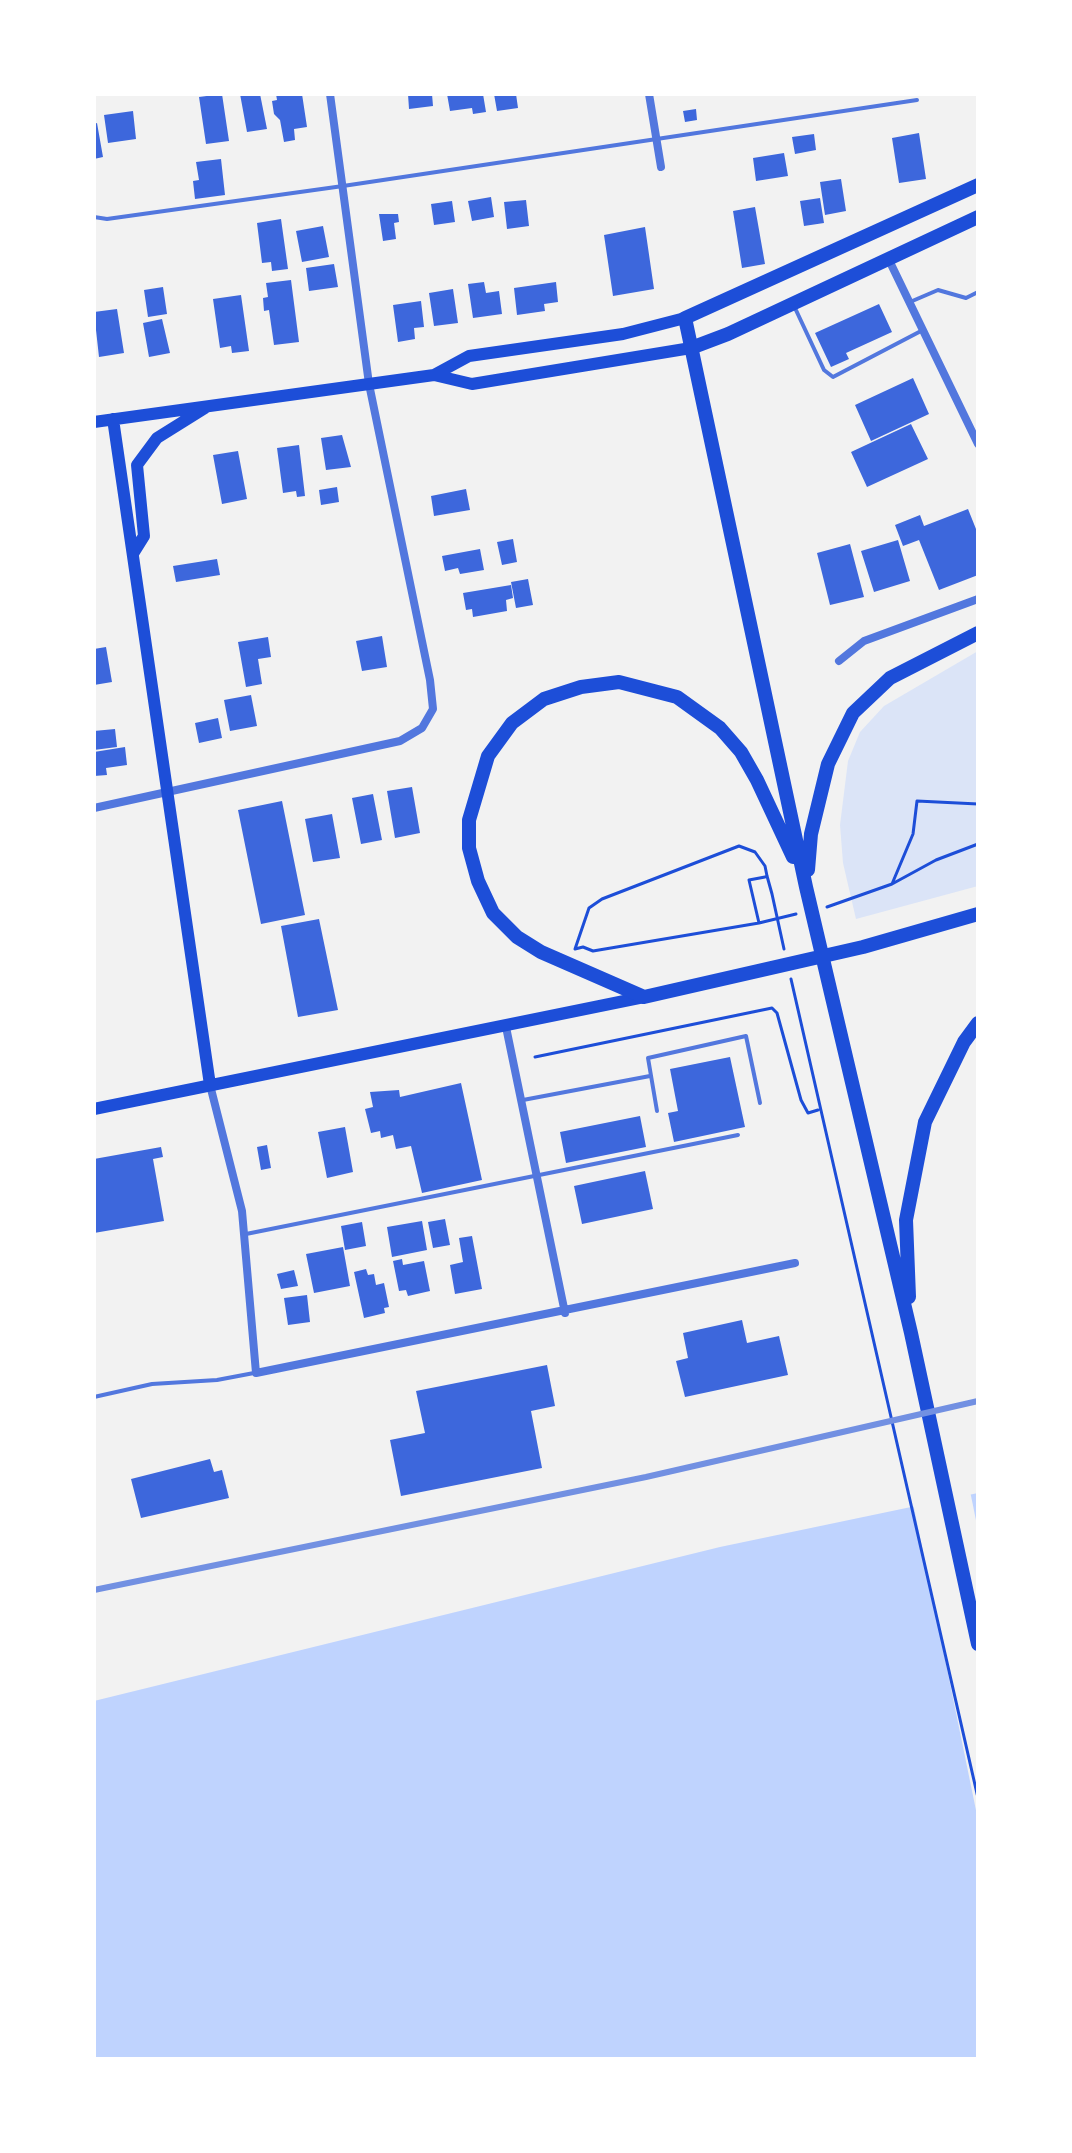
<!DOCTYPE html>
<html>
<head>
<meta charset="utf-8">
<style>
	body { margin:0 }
	#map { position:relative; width:1072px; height:2153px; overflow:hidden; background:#f2f2f2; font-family:"Fira Sans",sans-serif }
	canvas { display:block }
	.frame { position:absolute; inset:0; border:96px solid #fff; pointer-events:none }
</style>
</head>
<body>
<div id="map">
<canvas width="1072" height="2153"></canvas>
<div class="frame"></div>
</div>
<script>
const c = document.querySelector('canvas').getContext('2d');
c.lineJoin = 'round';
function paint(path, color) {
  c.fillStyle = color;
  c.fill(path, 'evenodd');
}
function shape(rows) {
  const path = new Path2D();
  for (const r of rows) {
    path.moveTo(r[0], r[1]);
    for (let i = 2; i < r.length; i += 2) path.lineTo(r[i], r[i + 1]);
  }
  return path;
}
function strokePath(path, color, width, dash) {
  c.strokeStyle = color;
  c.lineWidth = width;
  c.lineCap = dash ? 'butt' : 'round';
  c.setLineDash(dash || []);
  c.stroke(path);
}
const green = shape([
	[978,651,978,886,856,919,843,863,840,825,848,761,860,732,884,706]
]);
const water = shape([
	[978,1493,978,2059,94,2059,94,1701,720,1547]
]);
const pier = shape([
	[970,1491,978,1530,978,1820,913,1503]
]);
const building = shape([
	[222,94,229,141,206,144,199,97],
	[240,94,260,94,267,129,247,132],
	[276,94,302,94,307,127,294,129,295,140,284,142,280,120,274,114,272,101,277,100],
	[408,94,432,94,433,106,409,109],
	[447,94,483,94,486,112,473,114,472,108,450,111],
	[494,94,516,94,518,108,497,111],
	[696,109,697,120,685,122,683,111],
	[133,111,136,139,108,143,104,115],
	[97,123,103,157,94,159,94,124],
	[919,133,926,179,899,183,892,138],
	[814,134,816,150,795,154,792,137],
	[784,153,788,176,756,181,753,158],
	[221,159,225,195,195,199,193,181,199,180,196,162],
	[841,179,846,211,825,215,820,182],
	[491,197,494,217,472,221,468,201],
	[820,198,824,223,804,226,800,201],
	[526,200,529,226,507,229,504,202],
	[452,201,455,222,434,225,431,204],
	[755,207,765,264,742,268,733,211],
	[379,214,398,214,399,222,394,223,396,239,383,241],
	[281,219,288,269,272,271,271,262,262,263,257,223],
	[323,226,329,257,302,262,296,231],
	[645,227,654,289,613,296,604,235],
	[334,264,338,287,309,291,306,268],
	[291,280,299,342,274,345,269,310,264,311,263,298,268,297,266,283],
	[484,282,486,293,499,291,502,314,473,318,468,284],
	[556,282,558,302,544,304,545,311,517,315,514,288],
	[163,287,167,314,148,317,144,290],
	[453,289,458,323,434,326,429,293],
	[241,295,249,351,232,353,231,346,220,348,213,299],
	[421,301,424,327,414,328,415,339,398,342,393,305],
	[879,304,892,332,846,353,849,359,831,367,815,333],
	[117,309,124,353,99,357,94,312],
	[162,319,170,353,149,357,143,323],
	[913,378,929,414,871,441,855,405],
	[911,424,928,459,867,487,851,452],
	[342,435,351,467,326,470,321,438],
	[299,445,305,496,297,497,296,491,283,493,277,448],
	[238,451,247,499,222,504,213,455],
	[337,487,339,502,321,505,319,490],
	[466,489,470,510,434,516,431,496],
	[968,509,978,534,978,575,939,590,919,540,903,546,895,525,920,515,924,526],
	[513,539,517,562,502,565,497,542],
	[898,540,910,581,874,592,861,551],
	[850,544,864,597,830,605,817,553],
	[480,549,484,570,460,574,458,568,445,571,442,556],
	[217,559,220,575,176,582,173,566],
	[528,579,533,605,516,608,511,582],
	[511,585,513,598,506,600,507,611,473,617,472,609,466,610,463,593],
	[382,636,387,667,362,671,356,641],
	[268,637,271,657,258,659,262,684,246,687,238,642],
	[106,647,112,682,94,685,94,649],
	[251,695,257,726,230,731,224,700],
	[218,718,222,738,199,743,195,723],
	[115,729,117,747,94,750,94,731],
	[125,747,127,765,106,768,107,775,94,776,94,752],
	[412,787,420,833,395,838,387,791],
	[373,794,382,840,361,844,352,798],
	[282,801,305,915,261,924,238,810],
	[332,814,340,858,313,862,305,819],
	[319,919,338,1010,298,1017,281,926],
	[730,1057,745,1127,674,1142,668,1113,678,1111,670,1069],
	[461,1083,482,1180,422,1193,411,1146,396,1149,393,1135,381,1138,380,1131,371,1133,365,1109,373,1107,370,1092,399,1090,400,1097],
	[640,1116,646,1147,566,1163,560,1132],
	[345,1127,353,1172,327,1178,318,1132],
	[267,1145,271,1168,261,1170,257,1147],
	[161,1147,163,1157,153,1159,164,1221,94,1233,94,1159],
	[645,1171,653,1209,582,1224,574,1186],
	[445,1219,450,1245,433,1248,428,1222],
	[422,1221,427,1250,392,1257,387,1227],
	[362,1222,366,1246,345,1250,341,1226],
	[472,1236,482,1289,455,1294,450,1265,463,1262,459,1238],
	[343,1247,350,1286,314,1293,306,1254],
	[402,1259,403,1265,424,1261,430,1291,408,1296,406,1290,399,1291,393,1261],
	[366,1269,368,1275,374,1274,376,1285,384,1283,389,1307,384,1308,385,1313,364,1318,354,1272],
	[294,1270,298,1286,281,1289,277,1274],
	[307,1295,310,1322,288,1325,284,1298],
	[742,1320,747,1343,779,1336,788,1375,685,1397,676,1361,688,1358,683,1333],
	[547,1365,555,1406,531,1411,542,1468,401,1496,390,1440,425,1433,416,1391],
	[210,1459,214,1472,222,1470,229,1498,141,1518,131,1479]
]);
const path = shape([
	[892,884,913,834,917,801,978,804],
	[827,907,892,884,936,860,978,844],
	[759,923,749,880,765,877],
	[784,949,772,894,767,876,765,866,755,852,739,846,602,899,589,908,575,949,583,947,593,951,759,923,796,914],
	[791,979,978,1798],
	[535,1057,772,1008,777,1013,801,1100,808,1113,818,1110]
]);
const service = shape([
	[94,217,107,219,343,186,917,100],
	[910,302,938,290,966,298,978,292],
	[795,308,824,370,833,377,921,331],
	[523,1100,650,1076],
	[657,1111,648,1058,746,1036,760,1103],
	[246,1234,738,1135],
	[94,1397,152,1384,217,1380,254,1373]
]);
const minor = shape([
	[649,94,661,167],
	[888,258,978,444],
	[839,661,864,641,978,599],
	[94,808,400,741,422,728,433,709,430,680,369,384,330,94],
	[506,1027,565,1313],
	[210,1085,242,1211,256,1373,795,1263]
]);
const secondary = shape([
	[434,375,472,384,691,348],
	[113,419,210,1085],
	[94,422,434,375,469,356,623,334,685,318],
	[134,552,144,536,137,465,157,438,205,408],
	[94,1109,644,997]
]);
const primary = shape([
	[978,185,685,318,806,887,911,1333,978,1644],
	[691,348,728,334,978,217],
	[793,857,757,780,741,752,720,728,677,697,619,682,581,687,544,699,512,723,488,756,469,820,469,848,478,881,493,913,517,937,541,952,644,997,863,947,978,914],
	[808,870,811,834,828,764,853,713,890,678,978,633],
	[909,1297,906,1220,925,1122,964,1042,978,1023]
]);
const rail = shape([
	[94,1590,646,1477,978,1401]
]);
paint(green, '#dbe4f7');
paint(water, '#bfd3fe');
paint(pier, '#f2f2f2');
paint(building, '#3d67dc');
strokePath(path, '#1d4ed8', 3);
strokePath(service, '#5277de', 4);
strokePath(minor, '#5277de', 8);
strokePath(secondary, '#1d4ed8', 12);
strokePath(primary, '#1d4ed8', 14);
strokePath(rail, '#7290e2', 6);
</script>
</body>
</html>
